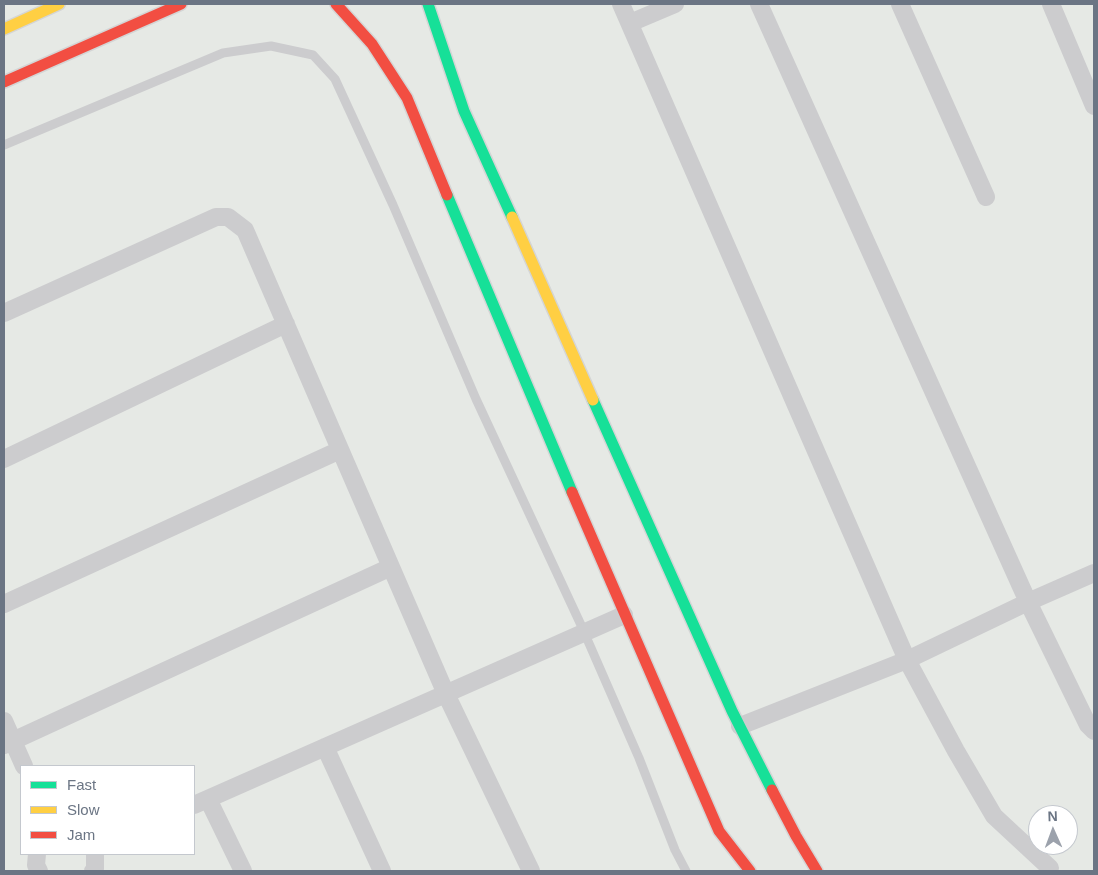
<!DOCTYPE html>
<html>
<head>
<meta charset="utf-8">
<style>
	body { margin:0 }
	#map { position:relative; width:1098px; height:875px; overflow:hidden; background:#f7f7f7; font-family:Helvetica,sans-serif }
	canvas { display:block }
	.frame { position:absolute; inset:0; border:5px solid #6b7584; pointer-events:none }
	.legend { position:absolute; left:20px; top:765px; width:175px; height:90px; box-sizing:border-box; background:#fff; border:1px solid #c4c8ce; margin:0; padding:6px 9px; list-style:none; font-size:15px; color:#6b7584 }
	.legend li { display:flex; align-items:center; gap:10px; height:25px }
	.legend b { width:25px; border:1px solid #c4c8ce }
	.north { position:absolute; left:1028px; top:805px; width:50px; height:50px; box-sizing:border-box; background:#fff; border:1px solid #c4c8ce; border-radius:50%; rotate:358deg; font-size:14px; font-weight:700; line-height:20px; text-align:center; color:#6b7584 }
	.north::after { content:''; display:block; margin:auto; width:18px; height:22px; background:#9ca2ac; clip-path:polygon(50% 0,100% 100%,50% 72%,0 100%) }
</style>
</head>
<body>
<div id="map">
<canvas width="1098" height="875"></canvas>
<div class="frame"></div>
<ul class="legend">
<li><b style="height:6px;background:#16e098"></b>Fast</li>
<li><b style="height:6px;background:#ffcf43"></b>Slow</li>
<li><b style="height:6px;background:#f24e42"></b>Jam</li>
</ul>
<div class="north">N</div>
</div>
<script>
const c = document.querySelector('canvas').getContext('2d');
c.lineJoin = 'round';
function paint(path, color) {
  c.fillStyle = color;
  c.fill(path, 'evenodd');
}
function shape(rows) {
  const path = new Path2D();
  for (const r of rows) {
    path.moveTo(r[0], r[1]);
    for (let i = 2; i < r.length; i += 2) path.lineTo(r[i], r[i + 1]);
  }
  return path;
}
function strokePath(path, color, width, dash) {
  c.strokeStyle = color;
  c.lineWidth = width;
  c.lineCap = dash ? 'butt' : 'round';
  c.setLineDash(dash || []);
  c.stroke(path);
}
const green = shape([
	[4,4,1094,4,1094,871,4,871],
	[21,766,194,766,194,854,21,854],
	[1038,815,1068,815,1068,845,1038,845]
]);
const lane = shape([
	[4,145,223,53,271,46,313,55,335,79,393,205,476,399,581,625,639,758,675,850,686,871]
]);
const street = shape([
	[621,4,907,660,956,751,994,816,1050,868],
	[759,4,1028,602,1088,725,1094,731],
	[900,4,986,197],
	[1051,4,1094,106],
	[630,23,675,4],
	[4,313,216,217,228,217,245,230,446,694,531,871],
	[4,459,286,324],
	[4,604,340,450],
	[4,721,24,766],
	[740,726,907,660,1028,602,1094,573],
	[4,745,391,567],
	[325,747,382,871],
	[208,799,243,871],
	[194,805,624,615],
	[37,854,36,865,39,871],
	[93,871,95,869,95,854]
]);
const fast = shape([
	[428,4,464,111,512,217],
	[447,195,572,492],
	[593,400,732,711,772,790]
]);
const slow = shape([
	[4,29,59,4],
	[512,217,593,400]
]);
const jam = shape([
	[336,4,372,44,407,98,447,195],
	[4,82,181,4],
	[572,492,719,831,750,871],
	[772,790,796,836,817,871]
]);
paint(green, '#e6e9e5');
strokePath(fast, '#d4d5d5', 14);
strokePath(slow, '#d4d5d5', 14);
strokePath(jam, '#d4d5d5', 14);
strokePath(lane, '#ccccce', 9);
strokePath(street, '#ccccce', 18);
strokePath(fast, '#16e098', 11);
strokePath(slow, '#ffcf43', 11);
strokePath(jam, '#f24e42', 11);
</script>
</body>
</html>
